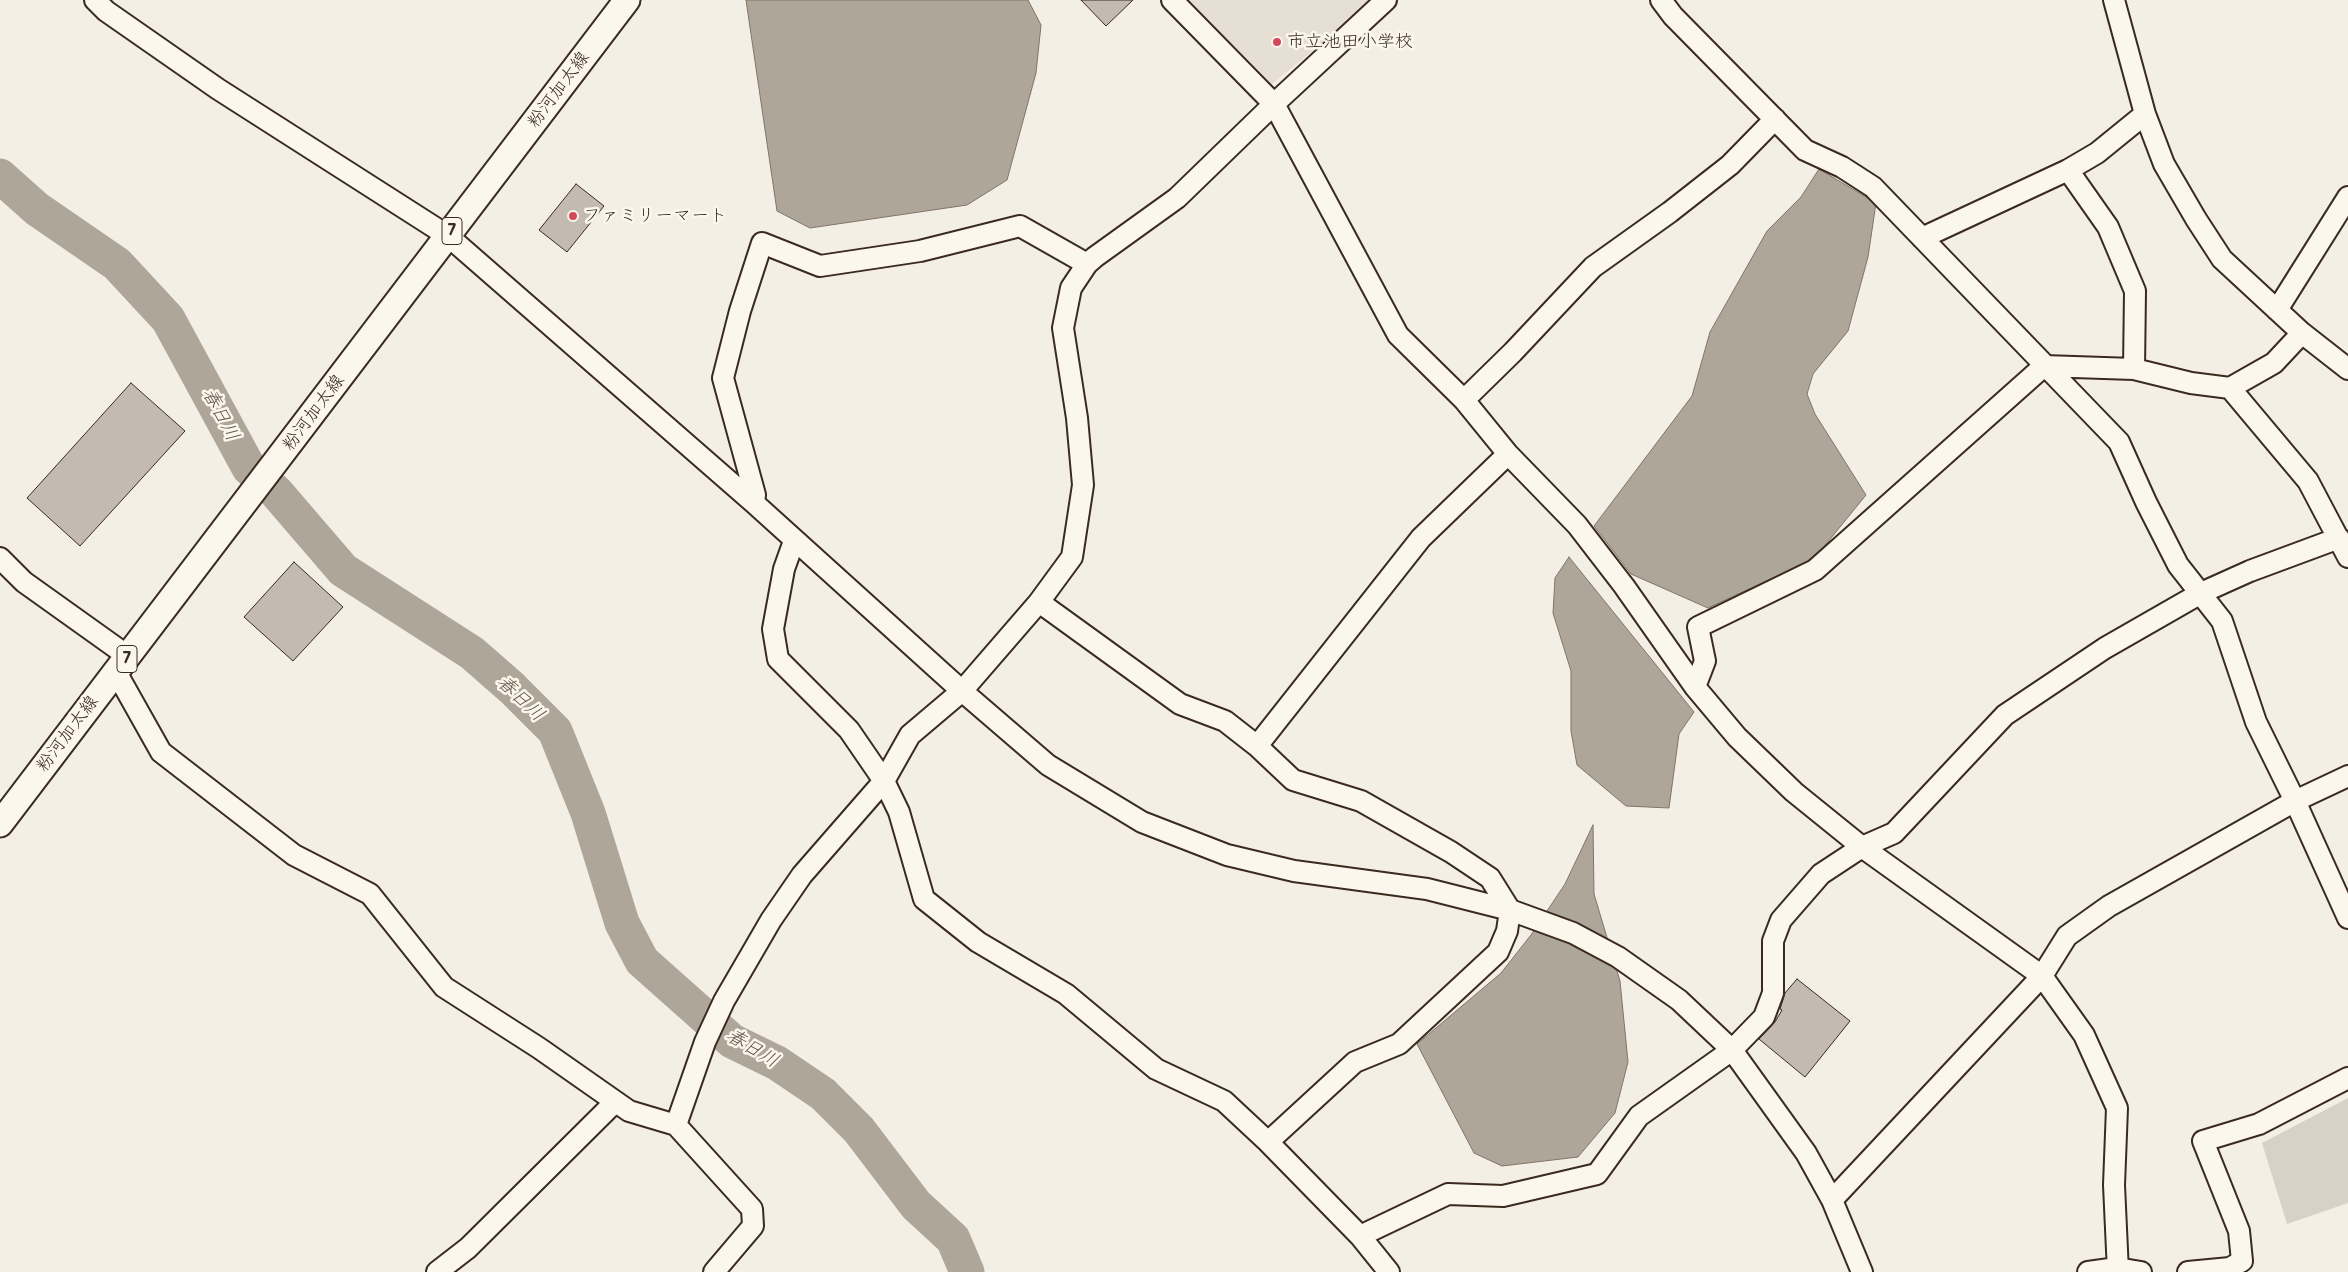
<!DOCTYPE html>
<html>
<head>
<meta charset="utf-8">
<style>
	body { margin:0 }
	canvas { display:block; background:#f3efe4 }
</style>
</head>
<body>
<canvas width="2348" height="1272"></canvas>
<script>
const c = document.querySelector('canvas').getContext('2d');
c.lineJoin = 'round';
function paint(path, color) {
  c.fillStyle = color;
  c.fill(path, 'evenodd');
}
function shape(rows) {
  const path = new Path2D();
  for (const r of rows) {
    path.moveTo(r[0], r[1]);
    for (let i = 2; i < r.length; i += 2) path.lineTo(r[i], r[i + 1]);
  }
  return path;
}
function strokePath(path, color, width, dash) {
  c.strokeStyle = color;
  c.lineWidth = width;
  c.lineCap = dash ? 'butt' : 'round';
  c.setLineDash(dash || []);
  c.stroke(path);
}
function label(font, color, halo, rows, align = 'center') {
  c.font = font + ' "Balsamiq Sans","Klee One",sans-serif';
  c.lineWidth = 5;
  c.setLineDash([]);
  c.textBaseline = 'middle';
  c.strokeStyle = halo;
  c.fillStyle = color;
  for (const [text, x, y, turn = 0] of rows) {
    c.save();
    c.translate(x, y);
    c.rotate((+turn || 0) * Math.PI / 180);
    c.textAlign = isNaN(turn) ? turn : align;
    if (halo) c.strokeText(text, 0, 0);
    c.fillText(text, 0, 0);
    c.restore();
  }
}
const built = shape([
	[1189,0,1375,0,1272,84]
]);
const green = shape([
	[2348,1098,2348,1203,2287,1224,2262,1143]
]);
const water = shape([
	[746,0,1028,0,1041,25,1036,73,1007,180,967,205,810,228,777,211,746,0],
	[1819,169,1876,203,1868,257,1848,331,1813,374,1807,394,1815,414,1866,495,1814,559,1708,608,1631,574,1594,526,1692,396,1710,332,1767,231,1801,197,1819,169],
	[1569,557,1694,712,1679,734,1669,808,1626,806,1577,765,1571,731,1571,671,1553,613,1555,578,1569,557],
	[1593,825,1594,894,1620,981,1628,1062,1615,1113,1578,1157,1502,1166,1474,1153,1417,1044,1501,973,1531,935,1565,884,1593,825]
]);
const river = shape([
	[0,176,37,209,117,264,168,319,249,468,276,492,343,570,472,653,512,688,555,731,588,813,622,923,642,961,732,1041,777,1063,823,1094,859,1130,916,1205,953,1239,967,1272]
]);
const building = shape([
	[1081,0,1133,0,1106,26,1081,0],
	[576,184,604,206,567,252,539,230,576,184],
	[131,383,185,431,80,546,27,498,131,383],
	[294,562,343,607,293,661,244,617,294,562],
	[1797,979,1850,1021,1805,1077,1759,1039,1775,1022,1782,1010,1780,1009,1785,993,1797,979]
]);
const minor = shape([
	[95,0,106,11,218,89,448,236,754,503,962,691,1048,765,1142,822,1227,855,1294,871,1427,889,1510,910,1573,933,1618,957,1679,1000,1732,1050,1806,1153,1832,1200,1862,1272],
	[1172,0,1274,104,1398,335,1464,400,1508,454,1577,525,1624,586,1695,687,1737,737,1794,792,1862,847,2042,976,2084,1035,2117,1108,2114,1185,2118,1272],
	[1661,0,1673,16,1805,150,1842,167,1873,187,2119,442,2146,502,2178,565,2222,621,2256,722,2295,801,2348,918],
	[2114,0,2145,114,2164,164,2196,219,2222,259,2302,333,2348,369],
	[2068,170,2108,227,2135,291,2134,369],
	[1922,238,2068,170,2097,153,2145,114],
	[2277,310,2348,197],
	[2230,388,2308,481,2348,557],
	[1464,400,1513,352,1593,267,1670,212,1730,165,1775,119],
	[754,503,755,495,723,378,740,311,762,243,820,266,920,251,1020,226,1087,264],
	[794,541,784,569,773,629,778,659,849,730,884,781,899,812,924,899,978,942,1066,994,1156,1069,1224,1101,1268,1142,1360,1236,1389,1272],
	[0,558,24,582,129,657],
	[1039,602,1180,704,1225,721,1257,746,1293,780,1361,801,1451,852,1490,878,1510,910,1507,931,1498,952,1399,1044,1355,1062,1268,1142],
	[116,672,161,752,294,855,370,894,444,987,539,1048,629,1111,676,1125,752,1209,753,1226,714,1272],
	[1695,687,1705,661,1698,627,1815,570,2044,366,2134,369,2191,383,2230,388,2274,363,2302,333],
	[1257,746,1421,538,1508,454],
	[676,1125,705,1042,724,1001,771,920,802,875,884,781,910,735,962,691,1039,602,1072,557,1083,485,1077,418,1063,328,1071,288,1087,264,1095,257,1177,198,1274,104,1386,0],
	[1832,1200,2042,976,2067,936,2109,906,2295,801,2348,776],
	[1360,1236,1448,1194,1503,1196,1597,1174,1639,1116,1732,1050,1764,1017,1773,993,1773,941,1781,920,1821,874,1862,847,1894,833,2005,715,2105,648,2201,593,2250,571,2339,538],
	[437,1272,468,1248,615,1102],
	[2088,1272,2117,1268,2141,1272],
	[2188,1272,2230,1268,2242,1261,2239,1231,2203,1141,2259,1124,2348,1078]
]);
const major = shape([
	[0,824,627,0]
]);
const markers = [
	[1277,42,5,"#d1495b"],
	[573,216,5,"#d1495b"]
];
const shields = [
	[452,231,20],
	[127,659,20]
];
const shieldNames = [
	["7",452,231],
	["7",127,659]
];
const poiNames = [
	["市立池田小学校",1287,42],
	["ファミリーマート",583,216]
];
const streetNames = [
	["粉河加太線",559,90,-53],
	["粉河加太線",314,413,-53],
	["粉河加太線",68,734,-53]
];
const waterNames = [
	["春日川",220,415,62],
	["春日川",520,699,43],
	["春日川",752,1049,31]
];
paint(built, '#e5dfd4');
paint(green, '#d8d1c6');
paint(water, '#afa69a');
strokePath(water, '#817468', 1);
strokePath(river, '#afa69a', 35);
paint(building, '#c3bbb0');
strokePath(building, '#3b2a1e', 1);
strokePath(minor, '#3b2a1e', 24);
strokePath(major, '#3b2a1e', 29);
strokePath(minor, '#fbf7ec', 20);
strokePath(major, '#fbf7ec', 25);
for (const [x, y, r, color] of markers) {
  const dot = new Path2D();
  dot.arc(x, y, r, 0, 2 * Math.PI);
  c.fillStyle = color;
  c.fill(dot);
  strokePath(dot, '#fbf7ec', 2);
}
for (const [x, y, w] of shields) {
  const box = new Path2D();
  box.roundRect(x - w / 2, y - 13.5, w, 27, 4);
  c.fillStyle = '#fbf7ec';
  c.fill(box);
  strokePath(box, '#3b2a1e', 1);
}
label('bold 16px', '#3b2a1e', null, shieldNames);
label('18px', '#3b2a1e', '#fbf7ec', poiNames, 'left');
label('18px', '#3b2a1e', '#fbf7ec', streetNames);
label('italic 19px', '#645549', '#fbf7ec', waterNames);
</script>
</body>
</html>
